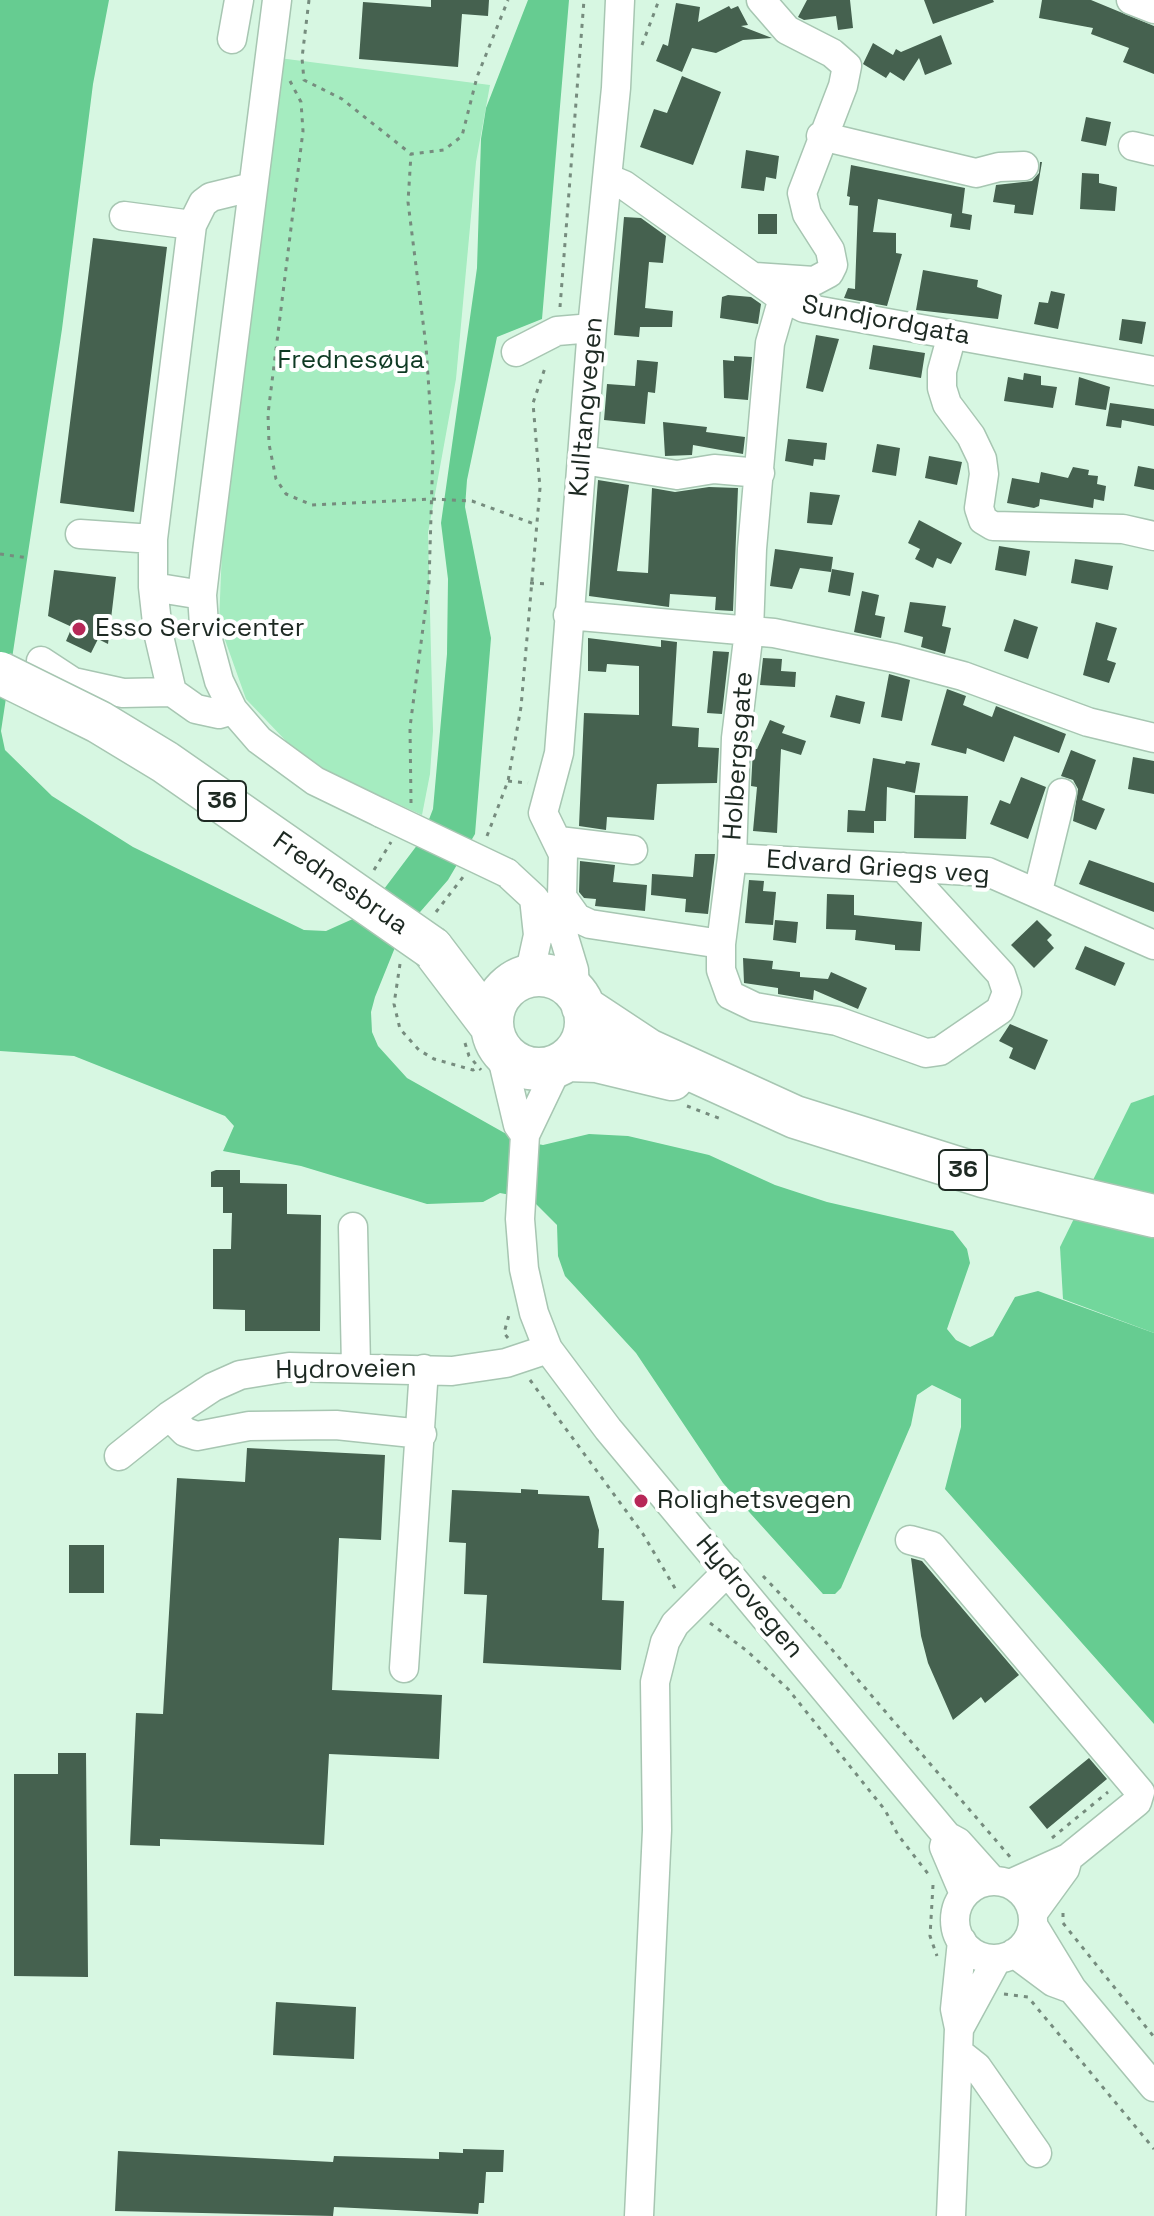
<!DOCTYPE html>
<html>
<head>
<meta charset="utf-8">
<style>
	body { margin:0 }
	canvas { display:block; background:#d7f7e2 }
</style>
</head>
<body>
<canvas width="1154" height="2216"></canvas>
<script>
const c = document.querySelector('canvas').getContext('2d');
c.lineJoin = 'round';
function paint(path, color) {
  c.fillStyle = color;
  c.fill(path, 'evenodd');
}
function shape(rows) {
  const path = new Path2D();
  for (const r of rows) {
    if (r.length === 3) {
      path.moveTo(r[0] + r[2], r[1]);
      path.arc(r[0], r[1], r[2], 0, 2 * Math.PI);
      continue;
    }
    path.moveTo(r[0], r[1]);
    for (let i = 2; i < r.length; i += 2) path.lineTo(r[i], r[i + 1]);
  }
  return path;
}
function strokePath(path, color, width, dash) {
  c.strokeStyle = color;
  c.lineWidth = width;
  c.lineCap = dash ? 'butt' : 'round';
  c.setLineDash(dash || []);
  c.stroke(path);
}
function label(font, color, halo, rows, align = 'center') {
  c.font = font + ' "Space Grotesk",sans-serif';
  c.lineWidth = 8;
  c.setLineDash([]);
  c.textBaseline = 'middle';
  c.strokeStyle = halo;
  c.fillStyle = color;
  for (const [text, x, y, turn = 0] of rows) {
    c.save();
    c.translate(x, y);
    c.rotate((+turn || 0) * Math.PI / 180);
    c.textAlign = isNaN(turn) ? turn : align;
    if (halo) c.strokeText(text, 0, 0);
    c.fillText(text, 0, 0);
    c.restore();
  }
}
const green = shape([
	[279,58,490,85,476,162,456,379,428,533,433,731,430,774,422,815,307,763,246,699,219,623,223,525]
]);
const forest = shape([
	[1154,1095,1154,1333,1063,1299,1060,1247,1131,1103]
]);
const water = shape([
	[0,0,109,0,93,84,62,329,1,731,5,750,52,796,133,847,304,930,326,931,355,918,375,901,421,840,433,809,447,654,448,579,441,523,477,268,481,139,486,108,528,0,569,0,542,319,497,337,467,480,465,507,491,638,475,834,448,880,400,935,375,997,371,1012,372,1032,378,1046,407,1078,517,1140,543,1145,589,1134,628,1136,709,1155,775,1185,827,1202,953,1231,967,1249,970,1263,947,1329,956,1340,970,1347,993,1336,1015,1297,1038,1291,1154,1333,1154,1724,945,1489,961,1427,961,1399,932,1385,917,1395,911,1425,841,1588,835,1594,823,1594,723,1483,636,1353,565,1276,558,1256,557,1225,531,1199,500,1193,483,1202,427,1204,301,1166,223,1151,234,1126,225,1116,74,1056,0,1051]
]);
const building = shape([
	[431,0,489,0,488,16,462,14,458,67,359,59,363,2,431,7],
	[807,0,850,0,853,28,838,30,836,16,804,20,798,17],
	[924,0,993,0,994,2,933,24],
	[1042,0,1091,0,1154,26,1154,74,1123,62,1129,48,1091,34,1093,28,1039,18],
	[676,3,700,7,698,22,729,6,731,9,738,6,748,25,741,26,772,38,743,40,716,53,692,48,682,72,656,61,663,44,668,46],
	[941,35,952,64,925,75,919,58,904,81,890,72,886,78,863,64,873,43,893,55,896,49,901,52],
	[682,76,721,92,693,165,640,147,654,109,667,113],
	[1086,117,1111,122,1106,146,1081,141],
	[746,150,779,156,776,179,766,177,764,191,741,188],
	[1040,162,1042,162,1033,215,1014,213,1015,205,993,202,996,185,1032,181,1039,173],
	[851,165,965,188,962,213,972,215,970,230,950,227,952,214,878,199,873,232,896,233,896,253,902,254,887,306,844,298,848,288,855,289,858,206,849,205,850,197,847,196],
	[1082,173,1099,174,1099,183,1117,187,1115,211,1080,209],
	[758,214,777,214,777,234,758,234],
	[624,217,641,218,666,236,663,263,649,262,645,308,673,311,672,327,640,327,639,337,614,335],
	[93,238,167,247,134,512,60,503],
	[923,270,978,280,977,287,1002,295,998,319,916,310],
	[1051,291,1065,294,1058,329,1034,324,1039,302,1048,303],
	[728,295,751,297,761,304,758,324,720,318,722,297],
	[1122,319,1146,322,1142,344,1119,340],
	[816,335,839,339,823,392,806,388],
	[873,345,925,353,921,378,869,369],
	[734,356,752,357,748,400,724,398,723,360,734,361],
	[637,360,658,362,655,393,648,392,645,424,604,420,607,384,635,386],
	[1024,373,1041,376,1041,385,1057,387,1053,408,1004,401,1008,377,1023,380],
	[1079,377,1110,387,1106,410,1075,405],
	[1110,403,1154,409,1154,426,1122,420,1121,428,1106,426],
	[663,422,707,427,706,432,745,437,743,454,693,445,692,455,665,456],
	[788,439,827,443,825,460,814,459,813,466,785,461],
	[877,444,900,448,896,476,872,472],
	[929,456,962,462,957,485,925,478],
	[1138,466,1154,469,1154,490,1134,486],
	[1073,467,1089,470,1088,475,1098,476,1097,484,1106,486,1104,501,1094,499,1093,508,1040,499,1039,506,1034,508,1007,503,1012,478,1039,483,1041,472,1068,478],
	[598,480,629,485,617,571,648,573,652,488,675,492,709,487,738,488,733,611,715,610,716,597,670,594,669,607,589,596],
	[810,492,840,495,832,525,807,523],
	[919,520,962,543,951,564,937,558,933,568,915,559,920,549,908,543],
	[999,546,1030,551,1026,576,995,570],
	[775,549,833,557,831,572,800,568,792,589,770,586],
	[1075,559,1113,566,1108,590,1071,583],
	[832,569,854,573,850,596,828,592],
	[54,570,116,577,108,644,98,639,91,653,66,641,72,627,48,616],
	[862,591,879,595,875,615,885,617,881,638,854,632],
	[910,602,946,606,942,626,951,628,945,654,921,647,923,637,904,632],
	[1014,619,1038,627,1028,659,1004,651],
	[1096,622,1117,628,1107,660,1116,663,1109,683,1083,675],
	[588,638,661,647,661,640,677,642,672,726,699,728,698,747,719,748,717,783,657,784,654,820,607,817,606,830,579,826,584,713,639,715,639,666,607,664,606,672,588,671],
	[713,651,729,652,722,714,707,713],
	[763,658,782,659,781,671,796,672,795,687,760,685],
	[889,674,910,680,902,721,881,717],
	[947,689,966,696,963,705,992,717,996,706,1066,734,1059,753,1014,736,1004,762,967,748,966,754,931,745],
	[836,695,865,702,860,724,830,717],
	[770,720,785,726,782,733,806,741,801,755,781,749,777,833,753,831,757,787,751,786,753,749,757,749],
	[1071,750,1096,760,1082,800,1105,809,1096,830,1073,821,1078,789,1073,780,1061,776],
	[1133,757,1154,761,1154,794,1128,789],
	[873,758,905,764,906,761,920,763,915,793,887,787,886,821,874,821,874,833,847,832,848,810,865,811],
	[1021,777,1046,787,1028,839,990,824,1000,800,1010,804],
	[915,795,968,796,966,839,914,838],
	[695,854,715,854,708,914,685,912,686,899,651,895,652,874,693,877],
	[1089,860,1154,883,1154,912,1079,884],
	[580,861,615,865,613,882,647,885,645,911,595,906,596,899,584,898,579,892],
	[749,880,764,881,763,891,776,892,773,925,745,923],
	[827,894,854,895,854,915,922,922,920,951,895,950,895,945,855,940,856,930,826,929],
	[775,920,798,922,796,943,773,940],
	[1037,920,1052,935,1047,940,1054,948,1034,968,1011,945],
	[1085,946,1125,963,1115,986,1075,969],
	[743,958,773,961,772,969,800,972,800,977,828,979,831,972,867,988,858,1009,814,990,813,1000,778,994,778,988,744,983],
	[1010,1024,1048,1040,1035,1070,1009,1058,1013,1048,999,1041],
	[216,1170,240,1170,240,1183,287,1184,287,1214,321,1215,320,1331,245,1331,245,1310,213,1309,213,1249,231,1249,232,1213,223,1213,223,1187,211,1187,211,1172],
	[247,1448,385,1455,381,1540,339,1538,332,1690,442,1695,439,1759,329,1754,324,1845,160,1839,160,1846,130,1845,136,1713,163,1714,177,1478,245,1482],
	[521,1489,538,1490,538,1494,589,1496,599,1530,598,1548,604,1548,602,1600,624,1601,621,1670,483,1663,487,1595,464,1594,466,1543,449,1542,452,1490,521,1493],
	[69,1545,104,1545,104,1593,69,1593],
	[911,1558,922,1561,1019,1675,985,1703,981,1697,953,1720,928,1663,921,1636],
	[58,1753,86,1753,88,1977,14,1976,14,1774,58,1774],
	[1089,1758,1107,1779,1047,1829,1029,1807],
	[276,2002,356,2007,354,2059,273,2055],
	[463,2149,504,2150,503,2172,486,2172,484,2203,479,2203,478,2214,334,2207,333,2216,115,2211,118,2151,333,2162,334,2156,439,2159,439,2152,463,2153]
]);
const path = shape([
	[309,0,302,58,304,80,342,99,411,154,444,150,462,136,477,77,508,0],
	[642,45,659,0],
	[290,81,301,102,303,131,268,414,269,444,276,479,286,494,312,505,431,499,472,501,537,525],
	[560,307,584,0],
	[0,554,29,558],
	[530,583,550,584],
	[508,781,528,783],
	[411,803,410,727,429,582,433,450,426,346,408,202,411,154],
	[487,836,508,781,521,707,540,488,533,403,546,365],
	[374,870,391,842],
	[436,912,463,877],
	[400,964,394,1004,400,1029,419,1050,434,1059,473,1070,478,1067],
	[465,1043,469,1056,481,1070],
	[687,1106,721,1119],
	[508,1338,504,1333,509,1315],
	[530,1380,643,1534,676,1590],
	[763,1576,823,1639,1011,1858],
	[710,1623,747,1651,788,1689,885,1810,898,1835,929,1875],
	[1052,1838,1108,1792],
	[933,1885,930,1936,937,1956],
	[1063,1913,1063,1923,1154,2037],
	[1004,1994,1028,1997,1154,2149]
]);
const minor = shape([
	[277,0,207,552,202,595,204,625,219,681,233,710,259,740,315,781,381,813],
	[620,0,616,88,592,328,559,753,543,813,563,854,562,897,577,918,590,924,721,944],
	[1131,0,1154,9],
	[232,39,239,0],
	[821,136,976,173,999,167,1024,166],
	[1133,146,1154,151],
	[607,178,624,185,778,295,804,308,1154,371],
	[124,216,192,225],
	[755,277,814,281,829,273,833,265,830,250,807,214,802,193,843,86,847,66,832,53,787,30,761,0],
	[783,298,770,343,752,549,749,631,736,738,732,858,721,944,721,970,730,995,755,1007,837,1021,926,1053,940,1051,1000,1010,1007,992,1001,974,903,867],
	[952,335,942,371,942,388,947,404,971,436,982,459,984,474,979,508,983,520,993,526,1123,529,1154,536],
	[516,352,557,331,592,328],
	[583,460,677,475,714,469,760,473],
	[80,534,153,539],
	[153,587,202,595],
	[568,615,774,633,895,658,963,676,1088,722,1154,738],
	[41,661,73,682,123,693,172,692],
	[233,710,219,714,196,709,172,692,158,632,153,587,153,539,192,225,203,203,211,197,252,187],
	[559,841,633,850],
	[732,858,988,872,1154,945],
	[507,873,534,898,564,937,574,970,575,993],
	[1038,891,1062,793],
	[529,976,538,935,534,898],
	[500,1049,518,1125,525,1135],
	[525,1135,520,1219,524,1269,534,1313,548,1349,608,1429,947,1836,958,1842,992,1880],
	[525,1135,559,1064],
	[353,1227,356,1366],
	[169,1416,185,1432,197,1436,249,1426,336,1425,422,1434],
	[119,1456,169,1416,213,1387,240,1375,289,1367,452,1371,506,1363,548,1349],
	[910,1540,932,1546,1140,1792,1137,1802,1068,1858,1010,1884],
	[404,1668,424,1369],
	[947,1836,944,1847,964,1894],
	[994,1920,39],
	[1033,1913,1065,1869,1068,1858],
	[1033,1925,1072,1989,1154,2087],
	[1014,1953,1053,1982,1072,1989],
	[960,2027,997,1959],
	[958,2052,977,2067,1037,2153],
	[639,2216,657,1830,655,1682,665,1642,675,1624,728,1571],
	[951,2216,959,2028,955,2009,962,1941]
]);
const highway = shape([
	[432,948,492,1027],
	[539,1022,47],
	[583,1007,648,1050,795,1117,983,1176,1154,1216],
	[567,1060,597,1061,672,1079]
]);
const minorBridge = shape([
	[381,813,507,873]
]);
const highwayBridge = shape([
	[0,673,99,722,165,762,432,948]
]);
const markers = [
	[79,629,8,"#b72858"],
	[641,1501,8,"#b72858"]
];
const shields = [
	[222,801,48],
	[963,1170,48]
];
const shieldNames = [
	["36",222,801],
	["36",963,1170]
];
const streetNames = [
	["Sundjordgata",886,321,11],
	["Kulltangvegen",587,407,-85],
	["Holbergsgate",739,756,-86],
	["Edvard Griegs veg",878,868,4],
	["Frednesbrua",340,884,35],
	["Hydroveien",346,1370,-1],
	["Hydrovegen",749,1597,50]
];
const parkNames = [
	["Frednesøya",351,361]
];
const poiNames = [
	["Esso Servicenter",95,629],
	["Rolighetsvegen",657,1501]
];
paint(green, '#a5ecc0');
paint(forest, '#72d79c');
paint(water, '#66cc91');
paint(building, '#45614f');
strokePath(minor, '#a7c6b2', 31);
strokePath(highway, '#a7c6b2', 45);
strokePath(path, '#768c7e', 3, [4, 6]);
strokePath(minor, '#fff', 28);
strokePath(highway, '#fff', 42);
strokePath(minorBridge, '#a7c6b2', 31, []);
strokePath(highwayBridge, '#a7c6b2', 45, []);
strokePath(minorBridge, '#fff', 28);
strokePath(highwayBridge, '#fff', 42);
for (const [x, y, r, color] of markers) {
  const dot = new Path2D();
  dot.arc(x, y, r, 0, 2 * Math.PI);
  c.fillStyle = color;
  c.fill(dot);
  strokePath(dot, '#fff', 3);
}
for (const [x, y, w] of shields) {
  const box = new Path2D();
  box.roundRect(x - w / 2, y - 20, w, 40, 6);
  c.fillStyle = '#fff';
  c.fill(box);
  strokePath(box, '#1d2922', 2);
}
label('bold 24px', '#1d2922', null, shieldNames);
label('26px', '#1d2922', '#fff', streetNames);
label('26px', '#0e3a23', '#fff', parkNames);
label('26px', '#1d2922', '#fff', poiNames, 'left');
</script>
</body>
</html>
